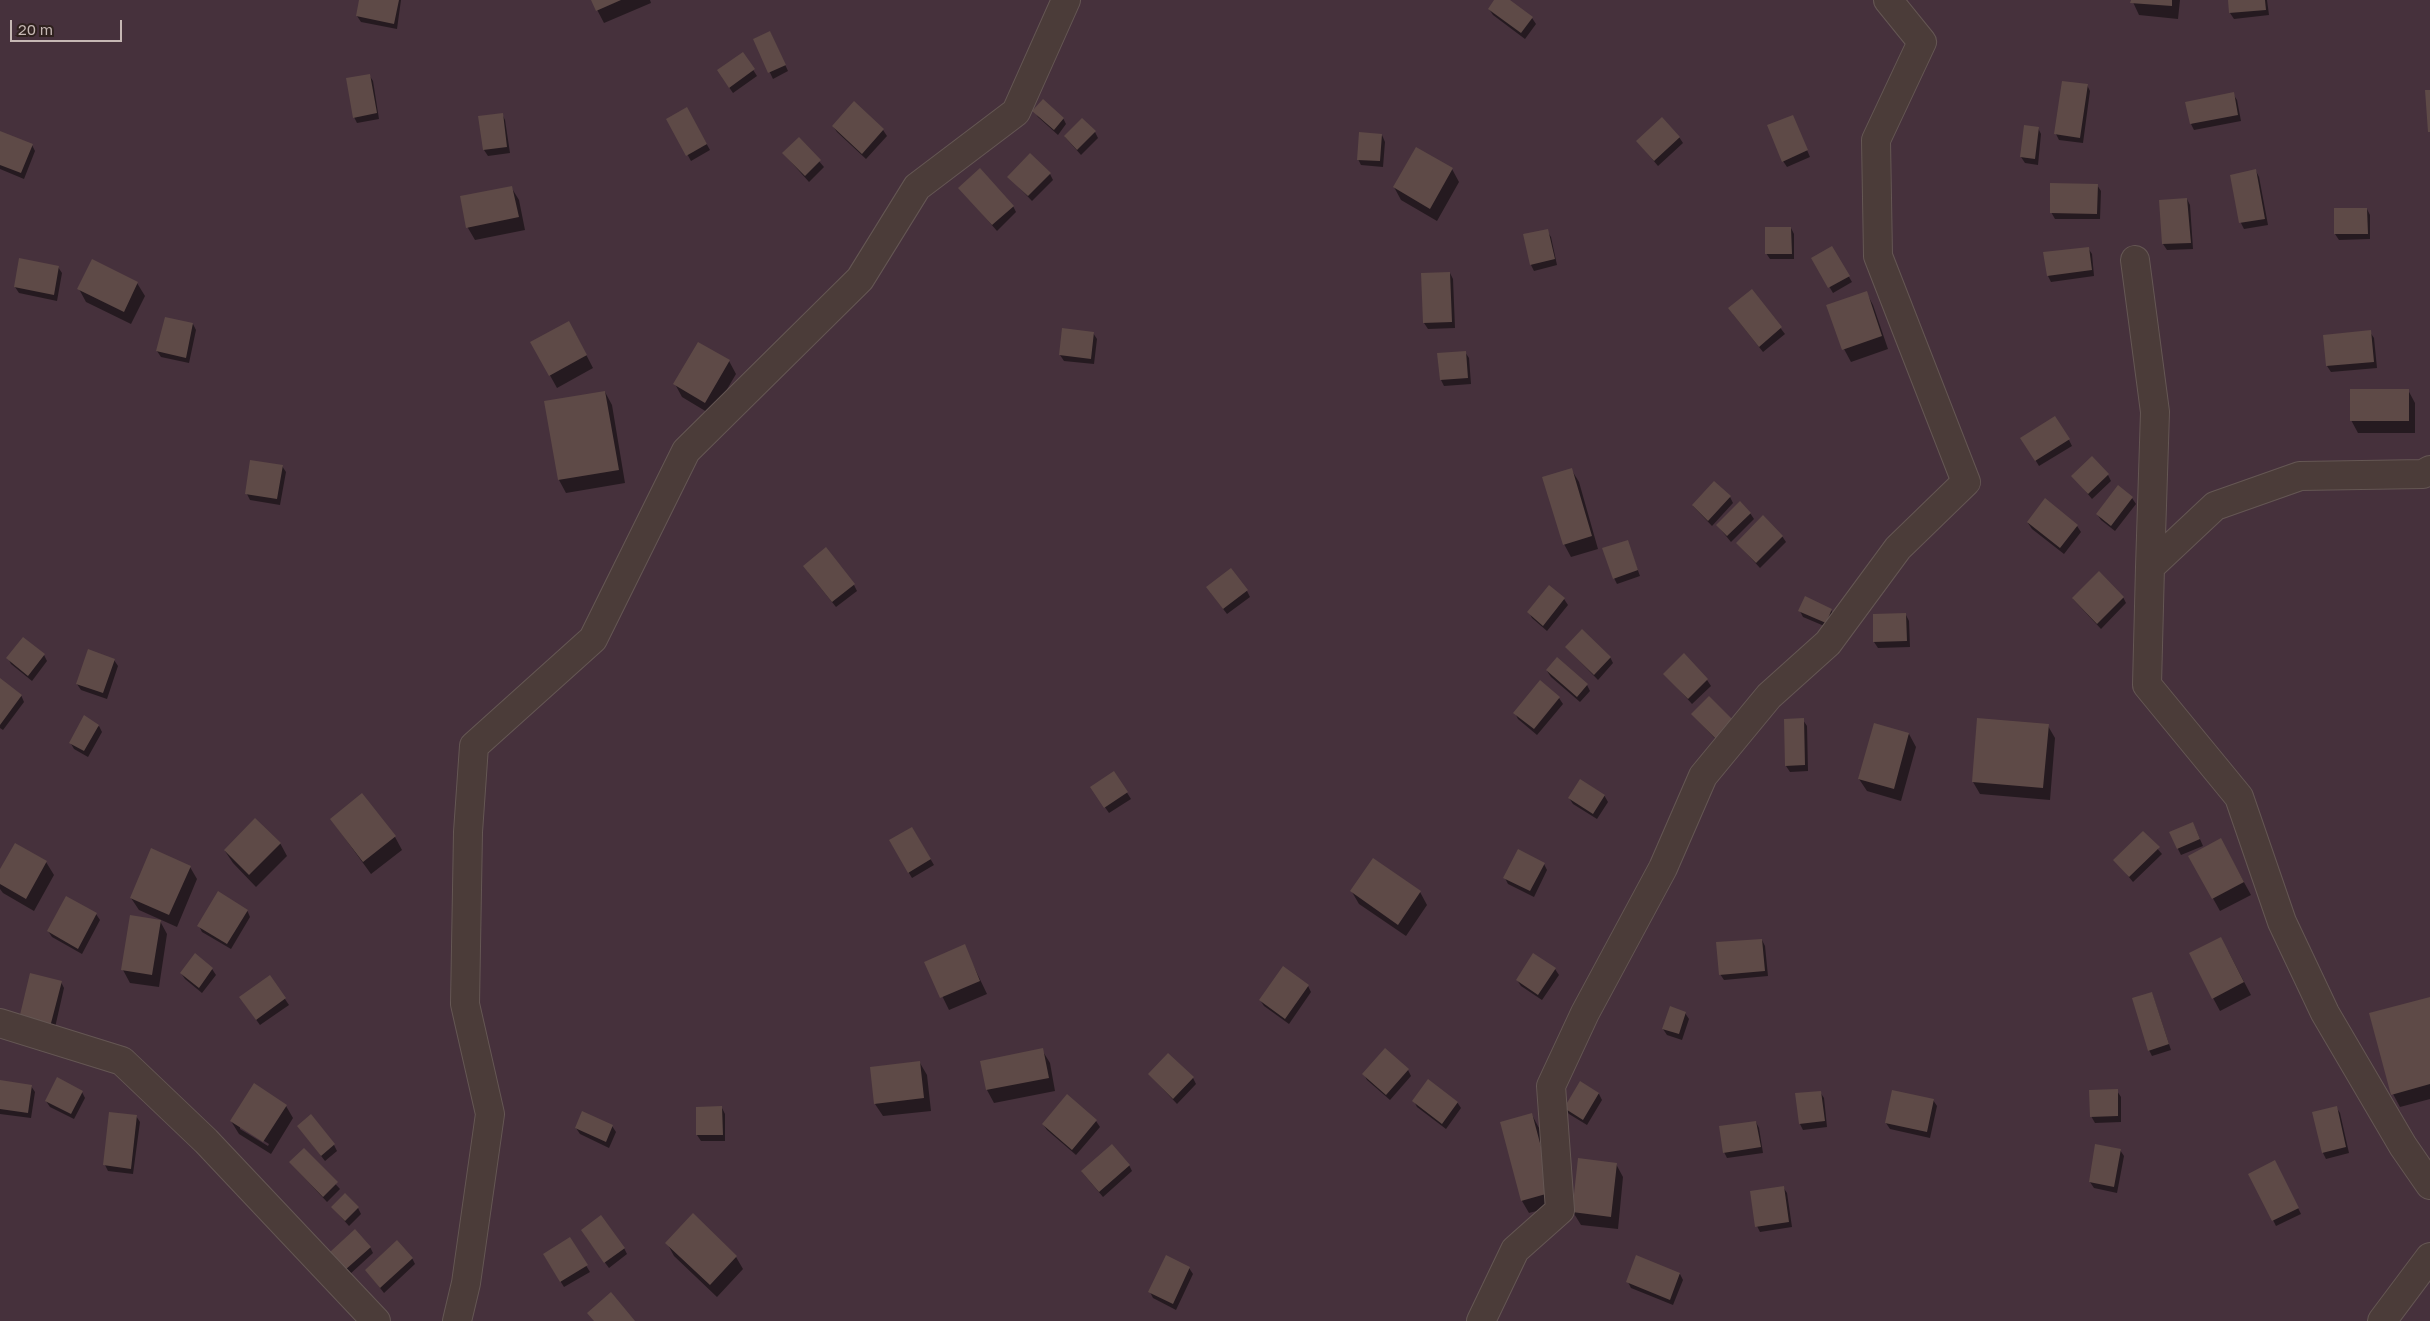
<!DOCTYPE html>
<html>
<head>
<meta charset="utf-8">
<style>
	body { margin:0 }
	#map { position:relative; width:2430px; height:1321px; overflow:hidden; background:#3a2825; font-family:"Golos Text",sans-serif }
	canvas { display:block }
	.scale { position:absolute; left:10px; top:20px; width:112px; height:22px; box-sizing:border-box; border:2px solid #c6b8b4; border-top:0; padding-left:6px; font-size:15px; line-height:18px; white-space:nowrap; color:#c6b8b4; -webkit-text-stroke:4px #2f211e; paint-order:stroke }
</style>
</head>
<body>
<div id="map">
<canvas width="2430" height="1321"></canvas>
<div class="scale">20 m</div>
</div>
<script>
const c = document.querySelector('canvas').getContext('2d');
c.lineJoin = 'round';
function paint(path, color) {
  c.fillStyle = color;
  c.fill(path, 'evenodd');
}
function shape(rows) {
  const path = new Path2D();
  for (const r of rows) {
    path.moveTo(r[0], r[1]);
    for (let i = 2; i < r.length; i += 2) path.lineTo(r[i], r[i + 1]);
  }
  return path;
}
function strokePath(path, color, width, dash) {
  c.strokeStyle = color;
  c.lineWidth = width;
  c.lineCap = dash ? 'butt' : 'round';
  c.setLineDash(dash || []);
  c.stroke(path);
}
const green = shape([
	[0,0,2430,0,2430,1321,0,1321]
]);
const shadow = shape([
	[361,0,401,0,397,29,361,22,357,16],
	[592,0,650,0,651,3,604,23],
	[1496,0,1508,0,1532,18,1536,24,1525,39,1493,15,1489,9],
	[2132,0,2180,0,2178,19,2139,15],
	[2229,0,2267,0,2269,15,2234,19,2230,13],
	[770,32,788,71,773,79,754,39],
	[743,54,757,76,733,93,722,77],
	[369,75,373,81,379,119,357,123,354,117],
	[2087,85,2090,91,2083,143,2059,140,2056,134],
	[2233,94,2237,100,2241,121,2194,130,2191,124],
	[687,109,710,150,691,161,668,120],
	[1034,111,1063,118,1066,124,1058,135,1038,117],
	[502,114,505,120,510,153,488,156,484,150],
	[1795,122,1810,157,1787,167,1783,161],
	[833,126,883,130,887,136,866,159,837,132],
	[2038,128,2041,134,2038,165,2025,163,2021,157],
	[0,132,32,145,35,151,24,179,0,169],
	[1095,132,1098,138,1081,155,1065,137],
	[1382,135,1385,142,1383,167,1361,165,1358,159],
	[1679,137,1683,143,1658,166,1637,141],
	[799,138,824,167,809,182,784,154],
	[1452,169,1459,182,1437,221,1401,200,1394,187],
	[2256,171,2259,177,2268,225,2244,229,2241,223,2232,176],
	[1050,174,1053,180,1032,201,1009,177],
	[2097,185,2101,191,2100,219,2055,219,2051,212],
	[511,187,519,200,525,230,475,240,468,228,461,197],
	[960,188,1013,206,1016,212,997,231],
	[2187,199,2190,205,2193,249,2167,250,2163,244,2161,201],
	[2367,209,2370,215,2370,239,2339,240,2335,234],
	[1791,228,1794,234,1794,259,1770,259,1766,253],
	[1547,231,1551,237,1557,265,1534,271,1531,265],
	[1832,248,1852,282,1833,293,1813,259],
	[2088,248,2092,254,2094,276,2051,282,2048,276],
	[20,259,58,267,62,273,57,301,19,293,15,287],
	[1450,273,1453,279,1455,328,1428,329,1424,323],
	[137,283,145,296,131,324,86,302,79,289],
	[1752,291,1785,334,1763,352,1733,314],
	[1866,292,1873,305,1888,349,1851,362,1844,349],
	[193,324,196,330,189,363,161,357,157,351],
	[2370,332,2374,338,2377,368,2331,372,2327,366],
	[1093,333,1097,339,1094,364,1064,361,1060,355],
	[576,335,593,368,557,388,532,343],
	[1465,352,1469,358,1471,384,1444,386,1441,380],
	[729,361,736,374,712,415,682,397,675,384],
	[2408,390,2415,403,2415,433,2358,433,2351,420],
	[605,392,612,405,625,483,566,493,559,480,546,402],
	[2022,438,2069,440,2072,446,2039,466],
	[282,466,286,472,280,505,250,500,247,494],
	[1571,469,1579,482,1598,549,1571,557,1564,544],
	[2108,475,2111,481,2092,499,2073,476],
	[1730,497,1733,503,1712,526,1693,506],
	[2132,498,2136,504,2115,531,2101,520,2097,514],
	[1750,513,1754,519,1731,542,1717,525],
	[2028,523,2077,526,2081,532,2064,554,2032,529],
	[1782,536,1786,542,1760,568,1737,543],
	[1627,541,1640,576,1617,584,1614,578],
	[808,572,854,585,857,591,836,607],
	[1550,587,1564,599,1568,605,1547,631,1532,618,1529,612],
	[1247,591,1250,597,1227,614,1211,593],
	[2123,597,2126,603,2101,629,2073,599],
	[1831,610,1834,616,1829,628,1803,617,1800,611],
	[1906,615,1909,621,1910,647,1878,648,1874,642],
	[1566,647,1610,657,1613,663,1598,680],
	[44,655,47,661,32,681,11,664,8,658],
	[114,660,118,666,107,699,81,690,77,684],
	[1547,671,1587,685,1590,691,1580,702,1551,677],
	[1665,674,1707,680,1711,686,1692,704],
	[0,680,21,695,24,702,3,730,0,728],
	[1559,698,1563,704,1537,735,1518,719,1515,713],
	[1709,698,1721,745,1693,715],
	[1803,720,1807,726,1808,771,1790,772,1786,766],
	[99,726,102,732,88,757,74,749,70,742],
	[2048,726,2055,738,2050,800,1980,794,1973,782],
	[1909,734,1916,747,1901,801,1867,791,1859,779],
	[1114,772,1131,799,1109,813,1095,793],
	[1604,795,1608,802,1597,819,1573,804,1569,798],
	[331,819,395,837,402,850,371,874],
	[2193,823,2203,846,2181,855,2170,833],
	[912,828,934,865,912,878,890,841],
	[2143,832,2162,854,2133,882,2115,860],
	[280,843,287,856,256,887,233,863,225,851],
	[2228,853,2251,895,2220,911,2190,857],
	[46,862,54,875,34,911,3,893,0,889,0,872],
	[1544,864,1547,870,1534,897,1508,884,1505,878],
	[190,867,197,879,177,927,139,910,131,898],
	[1352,892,1420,892,1427,905,1406,936,1359,904],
	[247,910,250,917,231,949,202,932,199,926],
	[96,914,100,920,82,954,52,937,48,931],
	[160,921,167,934,159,987,130,983,123,970],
	[1762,940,1765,946,1768,976,1724,980,1720,974],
	[964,946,987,994,949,1010,926,963],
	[2228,951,2251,995,2220,1011,2213,998],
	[212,969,216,975,202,993,185,979,181,973],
	[1555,969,1559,975,1542,1000,1521,986,1517,980],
	[270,977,289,1005,260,1025,244,1003],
	[61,982,64,988,54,1032,24,1025],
	[1308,986,1311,992,1289,1024,1264,1006,1260,1000],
	[2152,993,2171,1050,2152,1056,2149,1050],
	[2430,998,2430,1099,2400,1107,2393,1094],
	[1685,1013,1689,1019,1682,1040,1667,1035,1663,1029],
	[1042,1050,1050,1063,1055,1091,994,1103,987,1090,981,1062],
	[1168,1055,1193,1078,1196,1084,1177,1104,1149,1074],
	[920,1063,927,1075,931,1111,883,1116,875,1104],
	[1408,1070,1411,1076,1390,1100,1367,1080,1364,1074],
	[0,1082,31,1086,35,1092,31,1118,0,1114],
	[1580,1083,1599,1094,1602,1100,1587,1125,1569,1114,1565,1108],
	[2117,1091,2121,1097,2121,1122,2095,1123,2091,1116],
	[82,1092,85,1098,74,1119,50,1107,46,1101],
	[1820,1092,1824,1098,1827,1127,1803,1130,1800,1124],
	[1933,1100,1937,1106,1930,1138,1890,1129,1886,1123],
	[1414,1101,1457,1102,1461,1108,1446,1129,1417,1107],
	[286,1106,293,1118,271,1154,239,1134,231,1121],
	[240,1126,269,1144,268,1146,240,1129],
	[2336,1107,2340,1113,2349,1153,2326,1159,2323,1153],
	[722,1108,725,1114,725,1141,701,1141,697,1135],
	[1532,1115,1539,1128,1560,1205,1529,1213,1522,1201],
	[136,1116,140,1122,133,1174,108,1171,105,1165],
	[1096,1121,1100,1127,1076,1155,1047,1130,1043,1124],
	[1756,1122,1759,1128,1763,1153,1727,1158,1724,1152],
	[298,1126,334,1145,337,1151,325,1161],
	[612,1126,616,1132,609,1148,580,1134,576,1128],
	[304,1150,340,1189,327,1202,290,1162],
	[2120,1150,2124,1156,2117,1193,2094,1188,2090,1182],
	[1616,1164,1623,1177,1618,1229,1581,1225,1573,1212],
	[1129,1165,1132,1171,1103,1197,1082,1172],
	[2278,1168,2301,1214,2276,1226,2273,1220],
	[1783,1187,1787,1193,1792,1227,1760,1232,1757,1226],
	[332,1207,358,1208,361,1214,349,1226],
	[586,1237,624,1248,627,1254,609,1268],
	[570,1239,590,1272,564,1287,544,1255],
	[667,1243,736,1257,743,1269,717,1297,674,1256],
	[370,1247,373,1253,349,1275,335,1258],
	[412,1258,415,1264,384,1293,366,1270],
	[1189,1268,1193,1274,1176,1310,1153,1298,1150,1292],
	[1680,1274,1683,1280,1673,1305,1631,1288,1628,1282]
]);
const building = shape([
	[359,0,399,0,394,24,356,16],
	[591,0,621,0,596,11],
	[1494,0,1510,0,1533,17,1521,33,1488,9],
	[2131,0,2172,0,2172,6,2130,3],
	[2228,0,2265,0,2266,10,2229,13],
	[770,31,786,65,768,73,753,39],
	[743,52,755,69,729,88,717,70],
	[370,74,377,113,353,118,346,78],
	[2062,81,2088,84,2080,138,2054,134],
	[2425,90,2430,90,2430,132,2428,132],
	[2234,92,2238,115,2190,124,2185,102],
	[1043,99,1064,118,1054,130,1032,111],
	[854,101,884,129,862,154,832,126],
	[687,107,707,144,686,156,666,119],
	[503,113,507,147,483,150,478,116],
	[1793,115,1808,150,1782,162,1767,125],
	[1662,117,1680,137,1654,161,1636,141],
	[1082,118,1096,131,1077,150,1064,136],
	[2024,125,2039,127,2035,159,2020,157],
	[0,131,33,144,21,173,0,165],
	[1359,132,1382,134,1380,161,1357,160],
	[799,137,821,160,805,176,782,153],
	[1416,147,1453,168,1430,209,1393,187],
	[1030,153,1051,173,1028,196,1007,177],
	[980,168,1014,206,992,225,958,188],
	[2256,169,2265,219,2239,223,2230,175],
	[2050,183,2098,184,2097,214,2050,213],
	[512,186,519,217,466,228,460,196],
	[2187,198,2191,243,2162,244,2159,200],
	[2334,208,2367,208,2368,234,2334,234],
	[1765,227,1791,227,1792,254,1765,254],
	[1548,229,1555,259,1530,265,1523,234],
	[1832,246,1850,276,1828,288,1811,258],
	[2089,247,2092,270,2047,276,2043,252],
	[19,258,59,266,54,295,14,287],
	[92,259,138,282,124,312,77,289],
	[1450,272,1452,322,1423,323,1421,273],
	[1752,289,1782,327,1759,347,1728,308],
	[1867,291,1882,336,1842,350,1826,305],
	[165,317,193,323,186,358,156,351],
	[569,321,587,355,549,376,530,342],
	[1062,328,1094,332,1091,359,1059,355],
	[2371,330,2374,362,2326,366,2323,335],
	[698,342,730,360,705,403,673,384],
	[1466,351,1468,378,1440,380,1437,353],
	[2350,389,2409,389,2409,421,2350,421],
	[605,391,619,470,558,480,544,401],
	[2055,416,2070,439,2035,461,2020,438],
	[2092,456,2109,474,2088,494,2071,476],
	[250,460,283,465,277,499,245,494],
	[1572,468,1592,536,1563,545,1542,477],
	[1714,481,1731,496,1708,521,1692,505],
	[2118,485,2133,497,2111,526,2096,514],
	[2045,498,2078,525,2060,548,2027,522],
	[1740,501,1751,513,1727,536,1716,525],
	[1763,515,1783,536,1756,563,1736,543],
	[1628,540,1638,570,1613,579,1602,548],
	[826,547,855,584,832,602,803,566],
	[1231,568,1248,590,1223,609,1206,587],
	[2099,571,2124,597,2097,624,2072,598],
	[1549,585,1565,598,1543,626,1527,612],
	[1805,596,1832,609,1826,623,1798,611],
	[1906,613,1907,641,1873,642,1873,614],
	[1582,629,1611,657,1594,675,1565,647],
	[23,637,45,654,28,676,6,658],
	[88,649,115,659,103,693,76,684],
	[1684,653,1708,679,1688,699,1663,674],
	[1557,657,1588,684,1577,697,1546,670],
	[0,678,22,695,0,725],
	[1540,680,1560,697,1534,729,1513,713],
	[1709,696,1735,722,1717,740,1691,714],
	[84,715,99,725,84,751,69,743],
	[1804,718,1805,765,1785,766,1784,719],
	[1977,718,2049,724,2043,788,1972,782],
	[1874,723,1909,733,1894,789,1858,779],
	[1114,771,1128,792,1104,808,1090,787],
	[1580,779,1605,795,1593,814,1568,798],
	[362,793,396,836,363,862,330,819],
	[255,818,281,843,249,875,224,850],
	[2193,822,2200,839,2177,849,2169,832],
	[912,827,931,859,908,873,889,840],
	[2143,831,2160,847,2129,877,2113,860],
	[2221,838,2244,882,2212,899,2188,856],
	[15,843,47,861,26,899,0,884,0,869],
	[151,848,191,866,169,915,130,898],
	[1518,849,1545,863,1530,891,1503,878],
	[1373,858,1421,891,1398,925,1350,891],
	[218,891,248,910,227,944,197,926],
	[66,896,97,913,78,949,47,931],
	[130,915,161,920,152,975,121,970],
	[2221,937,2244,982,2212,999,2189,953],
	[1762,939,1765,971,1719,975,1716,942],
	[965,944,980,981,940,998,924,962],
	[195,953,213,968,199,988,180,973],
	[1533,953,1556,968,1538,995,1516,980],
	[1283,966,1309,985,1285,1019,1259,1000],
	[30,973,62,981,50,1027,19,1019],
	[270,975,286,998,256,1020,239,997],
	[2152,992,2169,1044,2148,1051,2132,998],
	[2430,997,2430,1084,2391,1095,2369,1013],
	[1670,1006,1686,1012,1679,1034,1662,1029],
	[1043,1048,1049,1078,986,1090,980,1061],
	[1385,1048,1409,1069,1386,1095,1362,1074],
	[1168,1053,1194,1077,1173,1099,1148,1074],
	[920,1061,924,1098,874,1104,870,1067],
	[57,1077,83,1091,71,1114,45,1101],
	[1428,1079,1458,1102,1442,1124,1412,1101],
	[0,1080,32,1085,28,1113,0,1109],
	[1580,1081,1599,1093,1583,1120,1564,1108],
	[254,1083,287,1105,263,1142,230,1121],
	[2118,1089,2118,1116,2090,1117,2089,1090],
	[1892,1090,1934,1099,1927,1132,1885,1123],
	[1821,1091,1825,1121,1799,1124,1795,1093],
	[1067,1094,1097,1120,1072,1150,1042,1124],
	[722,1106,723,1135,696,1135,696,1107],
	[2337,1106,2346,1147,2322,1153,2312,1112],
	[582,1111,613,1125,606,1142,575,1128],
	[109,1112,137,1115,131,1169,103,1165],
	[1532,1113,1553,1192,1521,1201,1500,1122],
	[311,1114,335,1144,321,1156,297,1126],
	[1756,1121,1761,1147,1723,1153,1719,1126],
	[1112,1144,1130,1165,1099,1192,1081,1171],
	[2095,1144,2121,1149,2114,1187,2089,1182],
	[304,1148,338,1182,323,1197,289,1162],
	[1578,1158,1617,1163,1611,1217,1572,1212],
	[2275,1160,2299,1208,2272,1221,2248,1174],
	[1784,1186,1789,1222,1755,1227,1750,1191],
	[345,1193,359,1207,345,1221,331,1207],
	[693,1213,737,1256,710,1285,665,1243],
	[601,1215,625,1248,604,1263,581,1230],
	[355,1229,371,1247,345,1270,330,1252],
	[570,1237,588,1265,560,1282,543,1254],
	[397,1240,413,1258,380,1288,365,1270],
	[1166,1255,1190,1267,1173,1304,1148,1292],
	[1636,1255,1680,1273,1670,1300,1626,1282],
	[611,1292,635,1321,594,1321,587,1313]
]);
const minor = shape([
	[2135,260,2155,412,2150,567],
	[2430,470,2423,474,2300,476,2215,506,2150,567,2147,685,2239,797,2282,922,2325,1013,2403,1146,2430,1185],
	[0,1023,122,1061,206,1141,376,1321],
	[457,1321,466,1283,490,1114,465,1004,468,832,474,746,593,639,686,451,860,279,917,187,1016,112,1066,0],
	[1481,1321,1515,1250,1560,1210,1551,1086,1585,1013,1663,868,1703,776,1769,696,1828,643,1898,548,1966,482,1878,256,1876,140,1922,42,1888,0],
	[2382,1321,2430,1257]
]);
paint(green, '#46313c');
paint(shadow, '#0007');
paint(building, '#5e4a47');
strokePath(minor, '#655754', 30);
strokePath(minor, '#4b3c39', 28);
</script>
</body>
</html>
